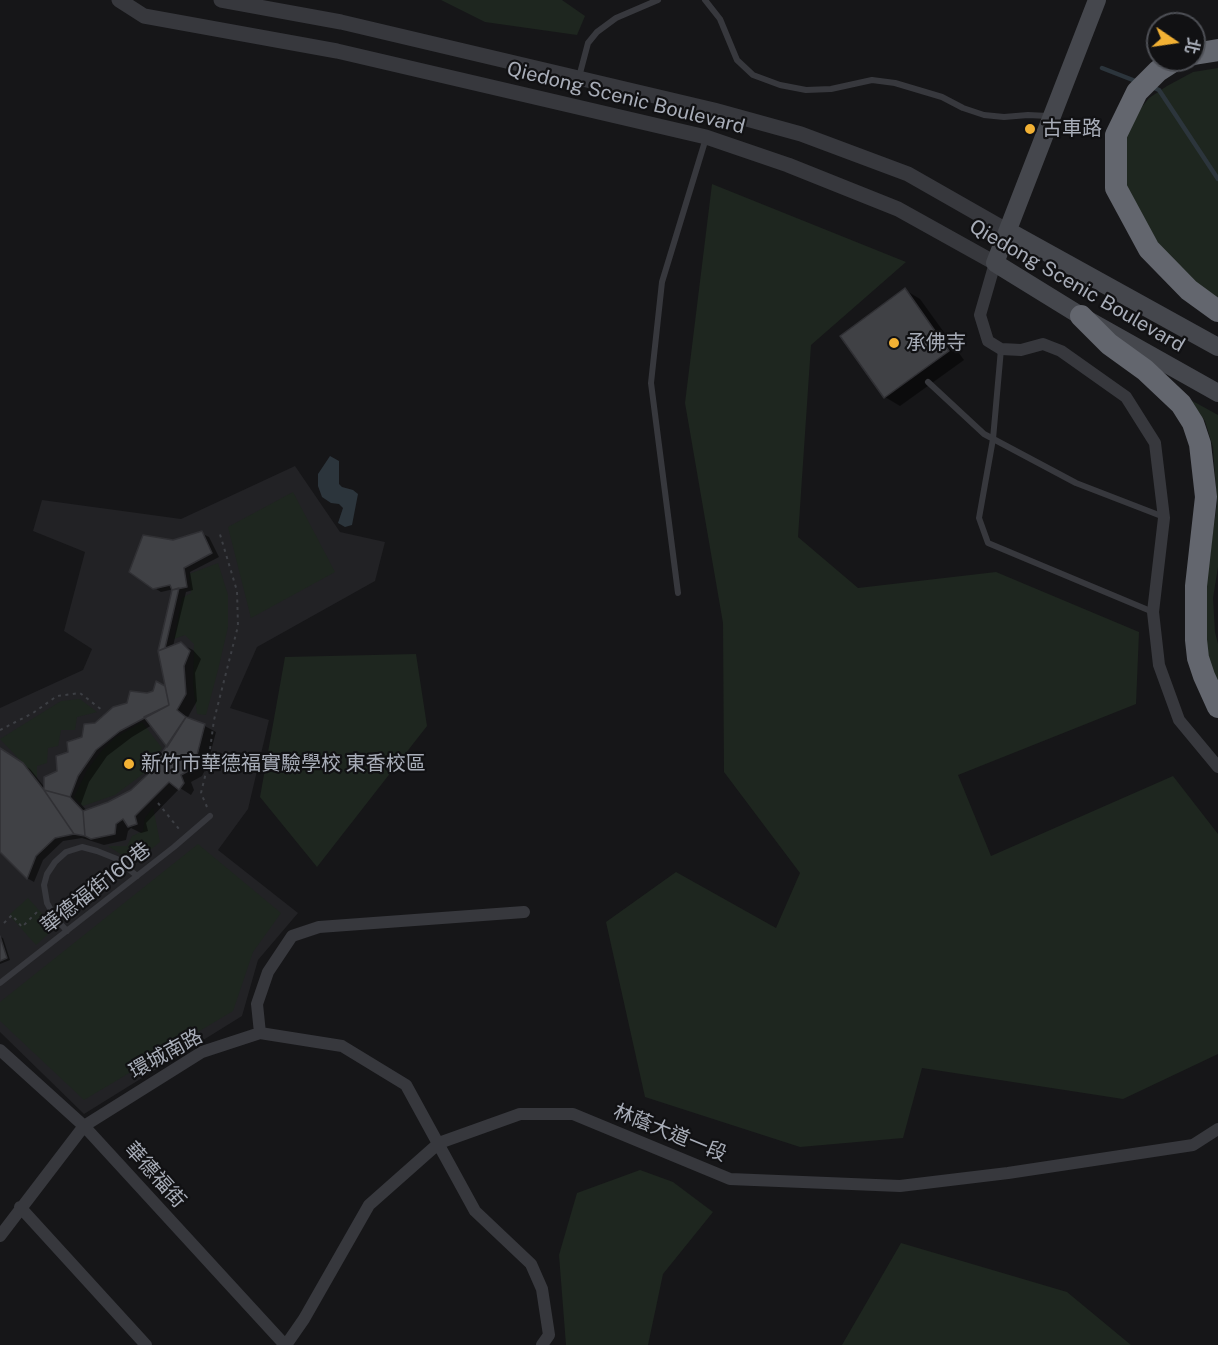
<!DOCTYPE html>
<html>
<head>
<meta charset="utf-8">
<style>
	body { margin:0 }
	#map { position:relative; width:1218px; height:1345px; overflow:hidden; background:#161618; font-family:"Public Sans","Noto Sans TC",sans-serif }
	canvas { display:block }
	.north { position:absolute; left:1146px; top:12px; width:60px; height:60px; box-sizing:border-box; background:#111113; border:2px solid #4d4f55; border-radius:50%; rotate:103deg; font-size:16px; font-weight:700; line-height:24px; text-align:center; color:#a8adb8 }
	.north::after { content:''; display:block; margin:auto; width:21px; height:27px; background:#f2b134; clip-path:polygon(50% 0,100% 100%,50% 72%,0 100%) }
</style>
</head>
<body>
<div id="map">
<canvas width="1218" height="1345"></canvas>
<div class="north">北</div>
</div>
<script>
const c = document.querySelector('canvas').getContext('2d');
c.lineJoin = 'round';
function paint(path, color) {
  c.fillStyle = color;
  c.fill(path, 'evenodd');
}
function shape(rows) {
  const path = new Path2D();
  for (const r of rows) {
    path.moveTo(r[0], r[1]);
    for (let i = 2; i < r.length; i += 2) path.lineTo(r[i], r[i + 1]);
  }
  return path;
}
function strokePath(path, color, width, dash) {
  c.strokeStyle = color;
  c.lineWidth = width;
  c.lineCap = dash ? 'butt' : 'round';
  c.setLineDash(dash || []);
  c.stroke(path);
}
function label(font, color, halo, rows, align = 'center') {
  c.font = font + ' "Public Sans","Noto Sans TC",sans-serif';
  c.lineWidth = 4.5;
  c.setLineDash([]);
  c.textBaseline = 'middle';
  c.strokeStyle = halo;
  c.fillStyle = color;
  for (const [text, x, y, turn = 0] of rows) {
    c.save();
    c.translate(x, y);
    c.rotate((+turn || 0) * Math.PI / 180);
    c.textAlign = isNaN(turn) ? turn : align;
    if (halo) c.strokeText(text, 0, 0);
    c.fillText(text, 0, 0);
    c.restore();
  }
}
const built = shape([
	[295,466,340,532,385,542,375,581,257,647,230,708,269,720,248,809,218,850,298,913,258,960,242,1016,84,1114,0,1032,0,708,83,670,92,649,64,631,85,552,33,531,42,500,181,519]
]);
const green = shape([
	[441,0,562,0,585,16,577,35,485,22],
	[1218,68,1218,302,1191,283,1159,245,1125,186,1125,135,1131,121,1149,98,1167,86,1193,72],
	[712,184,906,262,811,345,798,537,858,588,996,572,1139,632,1136,704,958,775,991,856,1173,776,1218,834,1218,1054,1123,1099,922,1068,903,1138,800,1147,645,1097,606,922,676,872,776,928,800,873,724,772,723,623,685,403],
	[1189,399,1218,415,1218,567,1213,598,1215,632,1218,644,1218,684,1210,666,1202,613,1217,503,1213,447,1205,421],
	[293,492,335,572,251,618,228,527],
	[218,563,228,595,228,627,218,670,206,715,197,714,193,685,194,644,185,635,174,639,182,598,191,593,189,574],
	[416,654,427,726,317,867,260,797,285,657],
	[80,699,97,712,77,717,75,730,61,730,58,746,48,748,47,763,37,766,37,778,0,739,61,701],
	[142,722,162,748,147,771,115,795,83,806,74,797,87,770,103,749,116,737],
	[153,807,160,842,132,865,122,855,108,846,127,846,132,836,143,831,145,818],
	[198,844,281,913,253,952,233,1011,84,1100,0,1021,0,1002],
	[28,898,55,928,36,945,9,915],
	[640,1170,673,1182,713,1212,663,1274,648,1345,566,1345,559,1255,577,1193],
	[901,1243,1067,1292,1131,1345,842,1345]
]);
const water = shape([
	[330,456,339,461,339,484,342,487,353,490,358,494,352,525,345,527,338,523,343,508,339,504,331,503,322,497,318,486,318,474]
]);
const shadow = shape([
	[905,290,920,299,964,360,900,406,885,397],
	[201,533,209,537,219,557,190,572,193,590,186,592,173,646,181,644,193,650,201,659,195,673,197,701,188,717,216,732,207,766,202,776,191,782,194,790,191,795,180,788,146,823,148,831,141,833,131,828,128,831,126,840,104,845,82,838,63,841,43,860,34,882,27,878,0,850,0,749,30,769,46,789,70,753,95,724,154,692,157,683,167,688,160,651,174,589,161,592,153,587,174,542],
	[152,725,169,747,148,776,132,791,108,804,87,811,81,804,89,782,107,756,132,737],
	[0,937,3,938,10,960,0,964]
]);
const stream = shape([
	[1102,68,1138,82],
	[1152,87,1159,90,1218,179]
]);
const building = shape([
	[905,288,949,351,884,398,840,336,905,288],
	[202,531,212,553,184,568,187,587,172,590,170,585,153,589,129,572,143,535,173,540,202,531],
	[179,588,165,648,158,651,172,590,179,588],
	[181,642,190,651,184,666,186,694,177,710,186,717,167,747,144,717,169,705,158,651,181,642],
	[156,681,165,686,169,705,120,731,96,750,78,776,70,797,44,790,44,777,57,771,56,756,68,752,67,742,82,737,84,724,95,723,113,707,127,703,130,691,147,693,153,691,156,681],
	[186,717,205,724,196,759,190,770,181,775,184,783,179,790,169,782,135,816,137,824,128,827,123,819,116,824,115,834,91,839,85,836,83,811,108,802,131,790,147,775,186,717],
	[0,748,23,763,44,790,74,834,55,838,36,856,27,879,0,852,0,748],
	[44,790,70,797,83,811,85,836,74,834,44,790],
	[0,936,7,958,0,961,0,936]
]);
const path = shape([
	[0,730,33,713,57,696,80,693,102,710],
	[158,803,179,829],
	[207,807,201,793,208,764,214,720,238,626,237,591,219,531],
	[4,923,12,915,22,927,40,909]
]);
const service = shape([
	[705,0,720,19,737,60,753,75,780,85,806,90,831,89,872,80,895,83,942,97,963,108,984,115,1004,117,1028,115,1048,116],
	[579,77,588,43,597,32,616,18,658,0],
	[1001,349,993,439,979,518,988,543,1153,612],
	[928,382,984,434,1076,483,1164,517],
	[678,593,651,383,662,282,706,138],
	[67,931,56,919,47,903,44,885,47,874,55,862,66,852,82,847,97,851,117,859,137,876],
	[0,983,174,847,210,816]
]);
const minor = shape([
	[995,263,980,315,988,341,1001,349,1021,350,1043,344,1061,351,1126,397,1155,443,1164,518,1153,612,1159,665,1179,720,1218,767],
	[260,1033,257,1004,268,972,292,936,319,927,524,912],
	[0,1050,84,1126,285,1345],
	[20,1207,146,1345],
	[0,1236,84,1126,202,1052,260,1033,342,1046,406,1085,475,1211,531,1264,542,1289,549,1335,542,1345],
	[286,1345,304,1319,369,1205,439,1143,520,1114,573,1114,730,1179,900,1186,1008,1173,1193,1145,1218,1129]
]);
const tertiary = shape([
	[119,0,144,16,337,51,706,137,788,165,898,209,995,263],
	[221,0,341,22,714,110,801,134,908,174,1008,231]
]);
const secondary = shape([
	[1097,0,995,263,1081,316,1218,393],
	[1008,231,1218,347]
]);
const motorway = shape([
	[1194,54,1218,50],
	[1175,60,1158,71,1137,92,1116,135,1116,188,1149,249,1189,290,1218,311],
	[1081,316,1109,344,1145,370,1181,404,1193,423,1200,444,1206,497,1196,586,1196,640,1198,658,1204,676,1218,707]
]);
const markers = [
	[1030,129,6,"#f2b134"],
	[894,343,6,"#f2b134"],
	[129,764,6,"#f2b134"]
];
const streetNames = [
	["Qiedong Scenic Boulevard",626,98,14],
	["Qiedong Scenic Boulevard",1077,286,30],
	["華德福街160巷",96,888,-38],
	["環城南路",166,1054,-29],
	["林蔭大道一段",670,1133,22],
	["華德福街",155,1175,48]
];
const poiNames = [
	["古車路",1042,129],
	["承佛寺",906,343],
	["新竹市華德福實驗學校 東香校區",141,764]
];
paint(built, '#222225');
paint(green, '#1e261f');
paint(water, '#2c353c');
paint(shadow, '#0007');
strokePath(stream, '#2c353c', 4.5);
paint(building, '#404145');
strokePath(building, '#303034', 1.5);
strokePath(path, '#3d3f44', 2, [3, 4.5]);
strokePath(service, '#37383d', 6);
strokePath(minor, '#37383d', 12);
strokePath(tertiary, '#37383d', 15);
strokePath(secondary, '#45474d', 18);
strokePath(motorway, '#63666e', 22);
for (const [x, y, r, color] of markers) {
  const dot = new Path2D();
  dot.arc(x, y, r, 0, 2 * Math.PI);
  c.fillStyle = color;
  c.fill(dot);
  strokePath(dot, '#111113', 2);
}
label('20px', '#a8adb8', '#111113', streetNames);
label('20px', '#a8adb8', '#111113', poiNames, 'left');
</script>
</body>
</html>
